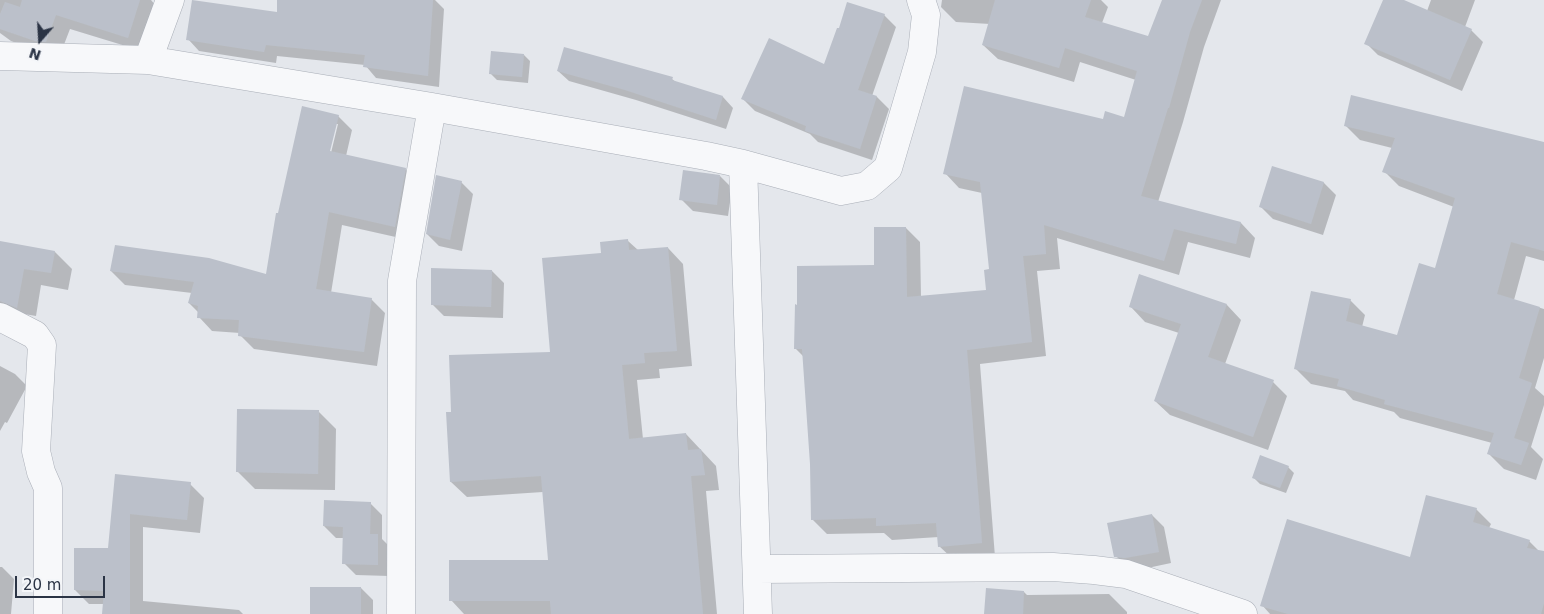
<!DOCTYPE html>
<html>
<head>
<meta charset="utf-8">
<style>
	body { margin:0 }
	#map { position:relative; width:1544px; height:614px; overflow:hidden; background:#e4e7ec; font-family:"DejaVu Sans",sans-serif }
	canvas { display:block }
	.north { position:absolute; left:15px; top:15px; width:50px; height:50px; -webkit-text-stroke:4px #f4f6f9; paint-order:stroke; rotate:199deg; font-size:14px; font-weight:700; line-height:20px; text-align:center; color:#2b3445 }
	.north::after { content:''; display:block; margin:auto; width:18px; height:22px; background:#2b3445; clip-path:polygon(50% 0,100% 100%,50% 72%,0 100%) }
	.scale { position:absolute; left:15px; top:576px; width:90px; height:22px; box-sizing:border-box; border:2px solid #2b3445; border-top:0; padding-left:6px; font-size:15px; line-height:18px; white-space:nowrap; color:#2b3445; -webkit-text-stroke:4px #f4f6f9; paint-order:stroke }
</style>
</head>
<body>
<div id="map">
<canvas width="1544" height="614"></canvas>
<div class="north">N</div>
<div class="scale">20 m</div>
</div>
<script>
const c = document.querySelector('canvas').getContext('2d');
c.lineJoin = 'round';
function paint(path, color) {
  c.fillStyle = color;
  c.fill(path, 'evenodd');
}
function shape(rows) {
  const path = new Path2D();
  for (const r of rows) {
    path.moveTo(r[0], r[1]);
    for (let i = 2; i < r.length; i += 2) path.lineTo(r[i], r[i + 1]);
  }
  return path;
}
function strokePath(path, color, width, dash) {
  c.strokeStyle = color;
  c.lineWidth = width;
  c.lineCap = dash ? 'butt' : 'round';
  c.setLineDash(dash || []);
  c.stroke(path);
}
const shadow = shape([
	[0,0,151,0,156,6,142,51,70,29,60,55,50,55,11,41,0,33],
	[349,0,435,0,444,9,439,87,376,78,365,65,277,56,276,63,199,51,188,39,300,16],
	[942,0,1101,0,1108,7,1102,23,1149,38,1163,0,1221,0,1204,47,1183,122,1158,202,1241,223,1255,238,1250,258,1188,242,1179,275,1057,238,1060,269,1037,271,1046,356,980,364,995,557,954,560,939,546,939,537,892,540,884,533,827,534,812,519,811,464,804,357,795,348,875,267,906,228,920,242,921,297,987,291,990,270,982,193,959,188,945,173,1104,120,1125,119,1136,80,1080,62,1074,82,998,59,983,45,990,24,956,22,941,7],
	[1384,0,1401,0,1427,11,1431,0,1475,0,1465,27,1471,30,1483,42,1462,91,1378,55,1366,43],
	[884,15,896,27,872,96,877,97,889,109,872,160,818,142,810,134,755,111,743,99,825,65],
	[565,48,672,79,677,83,723,97,733,108,726,129,636,100,569,81,558,71],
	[524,55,530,61,528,83,497,80,491,74],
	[338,116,352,130,346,156,405,169,419,183,409,240,342,225,331,293,371,299,385,313,377,366,254,349,240,335,240,333,212,331,199,317,199,313,189,303,192,293,125,285,111,271,267,275,279,215],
	[335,124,338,124,330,157,328,157],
	[1345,125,1544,143,1544,261,1526,256,1514,300,1544,309,1544,358,1535,388,1544,396,1544,405,1531,447,1543,459,1536,480,1504,469,1489,454,1492,443,1400,418,1394,412,1353,400,1345,391,1311,384,1296,369,1350,300,1365,315,1362,327,1398,337,1436,269,1454,207,1399,186,1384,171,1392,148,1360,140],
	[1273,167,1324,183,1336,195,1323,235,1273,219,1261,207],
	[720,176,732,188,728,216,693,211,681,199],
	[461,182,473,194,462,251,439,246,427,234],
	[628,241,638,250,668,248,683,264,692,366,659,369,660,378,637,380,643,439,686,434,716,466,719,490,706,491,717,614,464,614,451,600,549,561,543,492,467,497,451,482,452,413,552,353,602,254],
	[0,242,55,252,72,269,68,290,41,285,36,316,0,310],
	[492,271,504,283,503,318,444,316,432,304],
	[1140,275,1227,305,1241,320,1225,364,1273,382,1287,396,1268,450,1170,415,1155,401,1179,333,1145,322,1131,307],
	[0,366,15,374,27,386,7,423,5,422,0,431],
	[319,412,336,429,335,490,255,489,238,472],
	[1288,467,1294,473,1286,493,1260,484,1254,478],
	[116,476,190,484,204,498,200,533,143,527,143,601,239,610,243,614,103,614,104,604,89,604,75,590,109,549],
	[370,503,382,515,382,539,390,547,389,576,356,575,344,563,344,538,336,538,324,526],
	[1476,509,1491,524,1489,528,1529,541,1539,551,1544,552,1544,614,1270,614,1262,605,1411,559],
	[1152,515,1164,527,1171,563,1138,570,1128,568,1116,556],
	[0,567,2,567,14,579,11,614,0,614],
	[361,588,373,600,373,614,311,614],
	[1024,592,1027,595,1109,594,1127,612,1127,614,985,614]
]);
const building = shape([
	[22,0,140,0,128,38,56,15,46,42,35,41,0,29,0,14,5,2,20,7],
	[192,0,277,12,277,0,433,0,428,76,363,67,365,55,266,45,264,52,186,40],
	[995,0,1091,0,1085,17,1148,36,1162,0,1202,0,1190,32,1169,108,1168,108,1141,196,1241,222,1236,244,1174,229,1164,261,1044,225,1046,254,1023,256,1032,342,967,350,982,543,938,547,936,523,876,526,876,518,811,520,810,464,802,349,794,349,795,304,797,305,797,266,874,265,874,227,906,227,907,297,986,290,984,270,989,269,980,182,943,174,964,86,1103,119,1105,111,1124,117,1137,71,1065,48,1059,68,982,45],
	[1383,0,1404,0,1472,29,1450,80,1364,44],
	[847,2,885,14,858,90,877,96,860,149,805,131,806,126,741,99,769,38,824,64,837,28,839,28],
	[564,47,673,77,672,80,723,96,716,120,625,90,557,71],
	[491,51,524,54,522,77,489,74],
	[1351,95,1544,142,1544,251,1511,242,1497,294,1540,307,1519,378,1532,383,1514,438,1529,443,1521,465,1487,454,1494,433,1384,404,1385,400,1337,386,1339,379,1294,369,1311,291,1351,299,1346,321,1397,335,1419,263,1435,268,1455,198,1382,172,1395,138,1344,126],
	[302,106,339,115,330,151,406,168,395,227,329,212,316,289,372,298,364,352,238,336,239,320,197,318,198,306,188,303,194,282,110,271,115,245,209,258,266,274,276,213,278,213],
	[1272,166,1324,182,1311,224,1259,207],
	[683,170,720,175,717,205,679,200],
	[436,175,462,181,450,240,426,234],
	[628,239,629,250,668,247,677,351,644,353,645,363,622,365,629,439,686,433,688,450,701,449,705,475,691,476,703,614,551,614,550,601,449,601,449,560,548,560,541,476,450,482,446,412,451,412,449,355,550,352,542,258,601,253,600,242],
	[0,241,55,251,51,273,24,269,17,308,0,301],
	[431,268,492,270,491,307,431,305],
	[1139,274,1227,304,1208,357,1274,380,1253,437,1154,401,1181,324,1129,307],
	[237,409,319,410,318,474,236,472],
	[1260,455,1289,466,1280,488,1252,478],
	[115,474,191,482,187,520,130,514,130,614,102,614,104,591,74,590,74,548,108,548],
	[1426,495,1477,508,1473,522,1530,540,1527,548,1544,551,1544,603,1541,614,1288,614,1260,606,1287,519,1410,557],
	[324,500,371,502,370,534,378,534,378,565,342,564,343,527,323,526],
	[1152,514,1159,552,1125,558,1114,557,1107,523],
	[310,587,361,587,361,614,310,614],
	[986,588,1024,591,1023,614,984,614]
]);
const minor = shape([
	[0,56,148,60,432,107,706,156,743,164,841,191,867,186,888,168,922,52,926,15,921,0],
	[148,60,170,0],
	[743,164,758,614],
	[0,317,35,335,42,345,36,451,41,472,48,488,48,614],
	[757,569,1053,567,1094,570,1126,574,1243,614],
	[401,614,402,281,432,107]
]);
paint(shadow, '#0003');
paint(building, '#bbc0ca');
strokePath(minor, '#a9aeb7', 29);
strokePath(minor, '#f7f8fa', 28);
</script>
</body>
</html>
